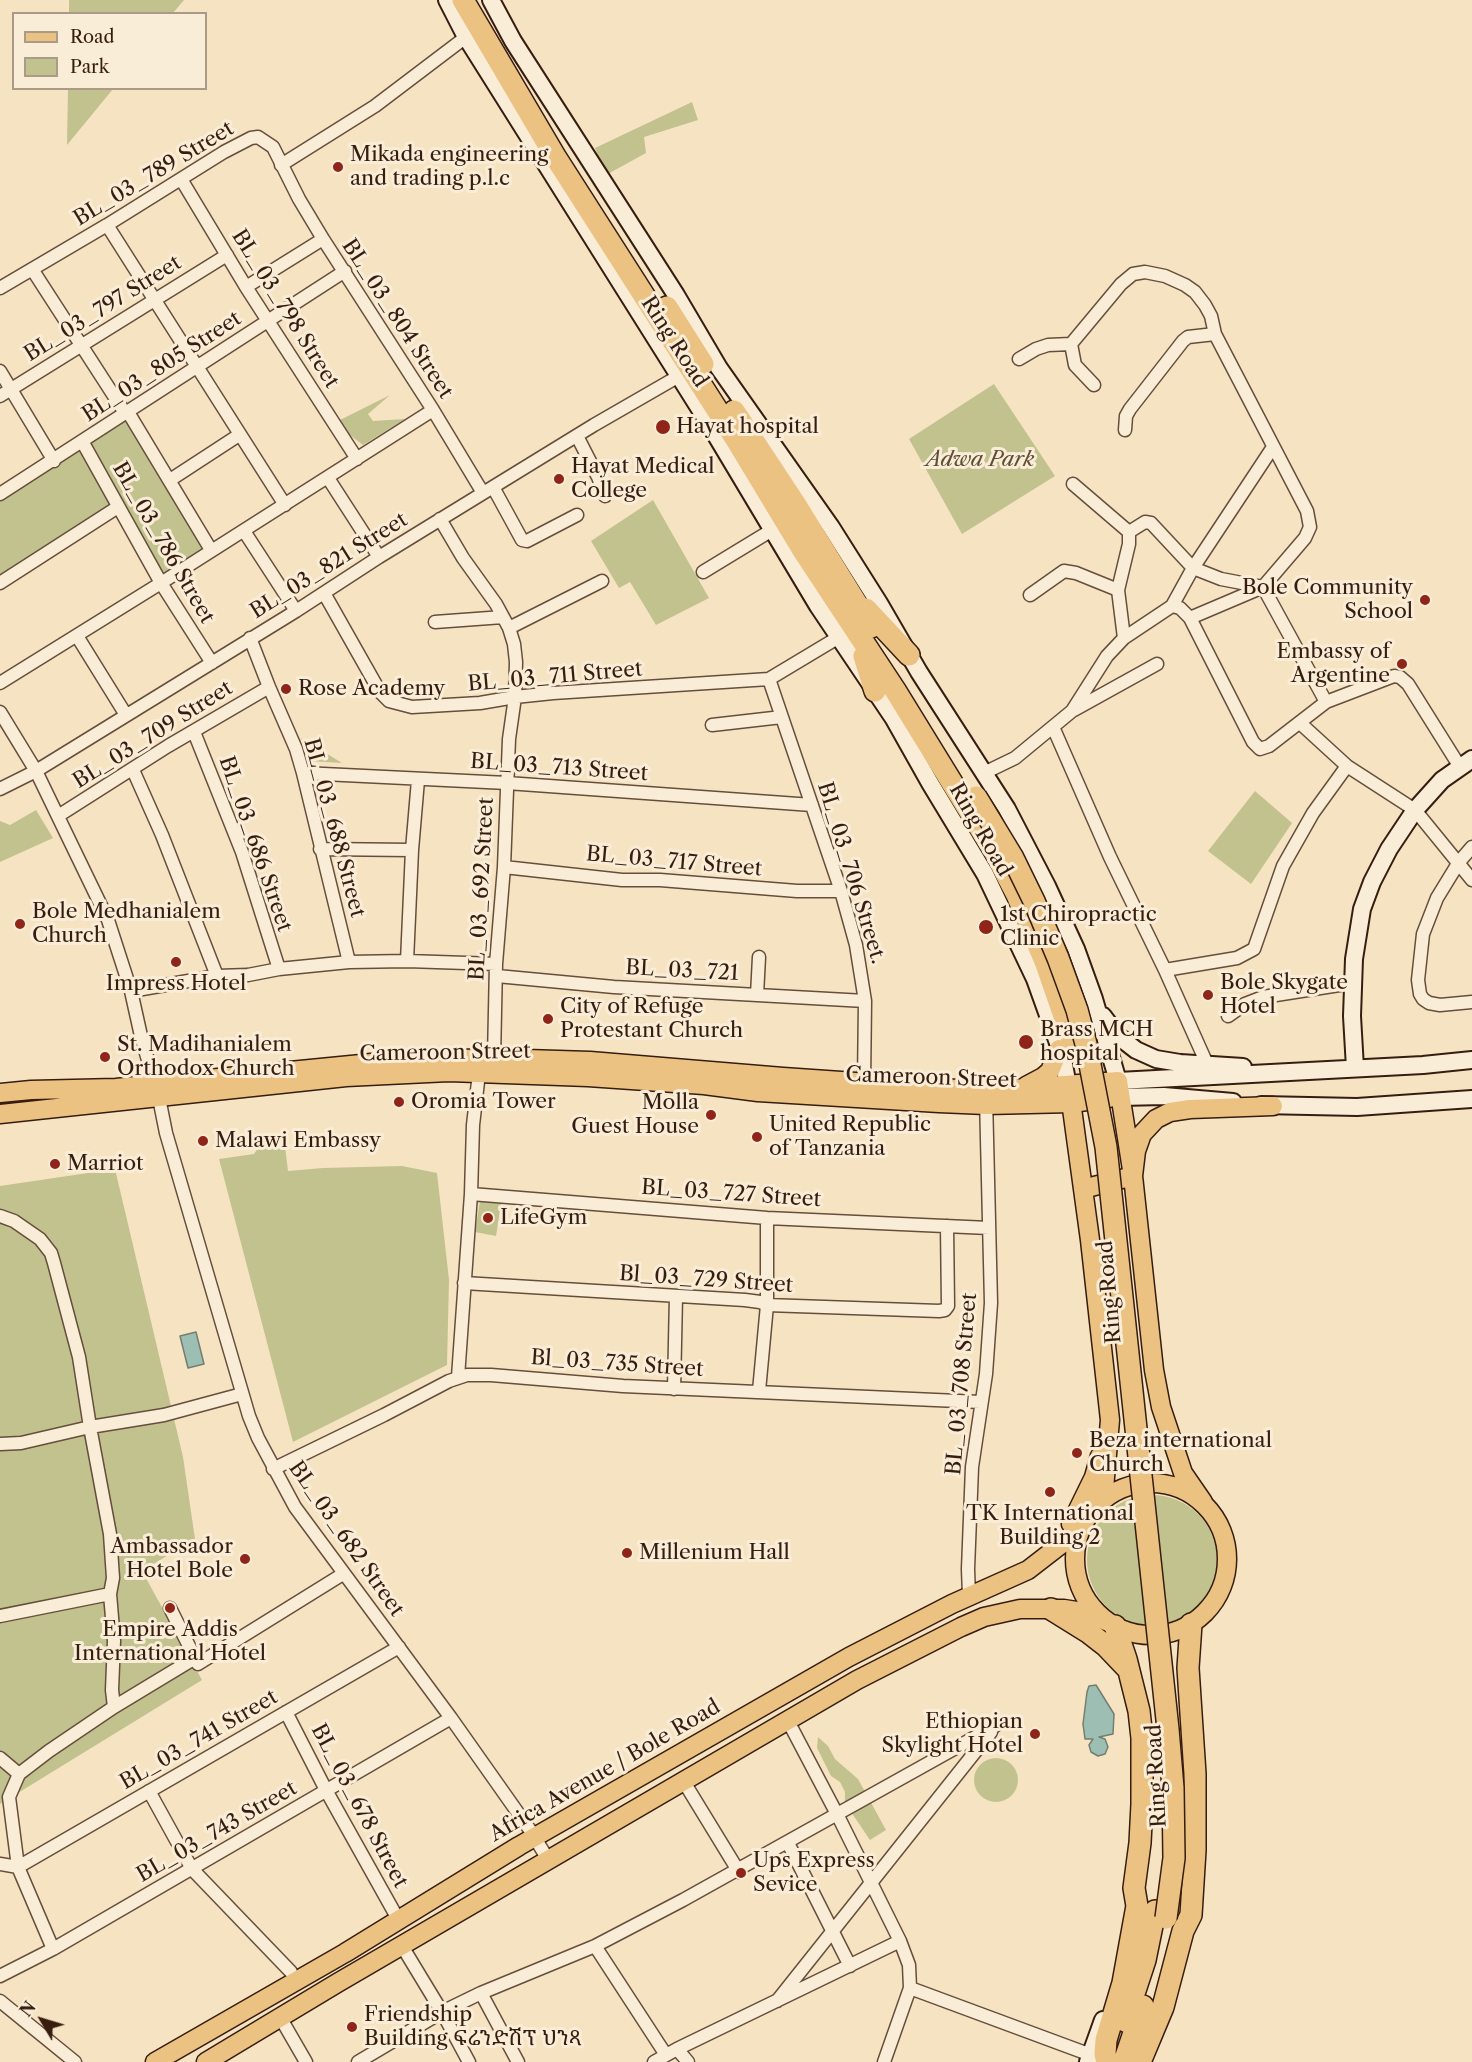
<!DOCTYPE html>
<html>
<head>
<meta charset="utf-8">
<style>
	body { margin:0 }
	#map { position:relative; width:1472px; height:2062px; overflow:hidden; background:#f6e3c2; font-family:"Libre Caslon Text",serif }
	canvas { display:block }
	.legend { position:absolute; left:12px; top:12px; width:195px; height:78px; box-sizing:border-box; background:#f9edd7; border:2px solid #ab9a87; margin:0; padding:8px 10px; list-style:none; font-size:18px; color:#361d10 }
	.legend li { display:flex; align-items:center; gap:12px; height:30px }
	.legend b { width:30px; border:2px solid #ab9a87 }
	.north { position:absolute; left:12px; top:1990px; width:60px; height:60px; -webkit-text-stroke:4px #f9edd7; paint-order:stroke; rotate:308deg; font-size:16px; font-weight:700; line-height:24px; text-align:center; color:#361d10 }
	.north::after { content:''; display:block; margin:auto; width:21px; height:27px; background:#361d10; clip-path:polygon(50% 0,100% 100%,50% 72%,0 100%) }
</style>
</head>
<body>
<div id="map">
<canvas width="1472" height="2062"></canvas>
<ul class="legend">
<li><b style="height:8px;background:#ebc281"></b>Road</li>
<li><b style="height:16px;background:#c2c28f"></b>Park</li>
</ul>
<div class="north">N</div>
</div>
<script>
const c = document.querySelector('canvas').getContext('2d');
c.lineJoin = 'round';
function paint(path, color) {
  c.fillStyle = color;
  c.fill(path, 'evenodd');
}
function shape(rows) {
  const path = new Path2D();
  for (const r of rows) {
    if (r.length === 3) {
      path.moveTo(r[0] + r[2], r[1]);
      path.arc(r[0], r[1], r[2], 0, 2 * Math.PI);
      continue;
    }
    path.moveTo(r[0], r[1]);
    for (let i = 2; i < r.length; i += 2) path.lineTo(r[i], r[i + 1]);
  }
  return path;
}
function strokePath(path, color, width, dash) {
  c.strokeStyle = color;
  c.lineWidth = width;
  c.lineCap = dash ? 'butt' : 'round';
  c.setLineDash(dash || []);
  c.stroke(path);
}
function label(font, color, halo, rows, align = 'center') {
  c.font = font + ' "Libre Caslon Text","Noto Serif Ethiopic",serif';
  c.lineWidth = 6;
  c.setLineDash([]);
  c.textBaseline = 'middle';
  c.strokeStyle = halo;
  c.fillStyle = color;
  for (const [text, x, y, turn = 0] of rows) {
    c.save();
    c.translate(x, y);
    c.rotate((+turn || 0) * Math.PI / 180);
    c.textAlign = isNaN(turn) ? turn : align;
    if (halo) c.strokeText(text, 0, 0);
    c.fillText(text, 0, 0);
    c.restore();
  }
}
const green = shape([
	[69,0,184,0,173,13,69,14],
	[68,89,113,89,67,145],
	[692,102,698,120,644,137,646,153,606,175,595,148],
	[994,384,1055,476,962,534,909,439],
	[390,395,368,414,373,421,405,419,363,445,334,423],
	[127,410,214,548,167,581,120,504,0,582,0,491],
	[653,500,709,598,656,625,630,582,619,588,591,541],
	[301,738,342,763,310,761],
	[1255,791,1292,823,1251,884,1208,851],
	[36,810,53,838,0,862,0,821,10,825],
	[285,1146,288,1171,323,1168,402,1166,437,1173,449,1280,447,1365,293,1442,219,1159,254,1154,258,1148],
	[115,1169,183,1457,195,1539,142,1571,202,1680,0,1804,0,1186],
	[480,1201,501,1204,496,1236,475,1232],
	[1152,1560,65],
	[818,1737,828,1746,835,1759,858,1779,886,1830,870,1840,845,1803,845,1792,840,1782,831,1776,817,1748],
	[996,1780,22]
]);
const water = shape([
	[196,1332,204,1364,188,1368,180,1336,196,1332],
	[1096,1685,1114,1714,1113,1734,1099,1737,1105,1739,1108,1747,1105,1754,1098,1756,1091,1752,1089,1745,1093,1739,1085,1739,1083,1724,1087,1692,1089,1686,1096,1685]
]);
const street = shape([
	[281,165,375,106,466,37],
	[181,179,246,287,357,459],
	[107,225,285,505],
	[32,269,125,413],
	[246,287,323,239],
	[0,288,107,225,224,152,251,138,258,137,273,147,299,199,323,239,433,410,483,493],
	[1071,344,1075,365,1094,385],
	[1019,359,1036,349,1048,345,1071,344,1121,284,1133,274,1145,272,1165,276,1185,285,1195,292,1205,305,1211,316,1215,334,1188,337,1183,341,1130,409,1126,416,1125,430],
	[0,371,54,461],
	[0,396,227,255],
	[128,412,211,550],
	[577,436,598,477,605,496],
	[82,441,161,583,212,663],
	[328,478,379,557],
	[170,480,239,435],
	[1073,484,1129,532,1129,544,1118,590,1124,638],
	[493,487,522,540,527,541,577,515],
	[0,494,345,271],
	[440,519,463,558,496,604,509,628,514,644,516,662,515,697,509,739,504,867,496,964,494,1058],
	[244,531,296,611],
	[1129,532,1145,522,1151,523,1193,568,1273,447],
	[703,572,772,530],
	[0,583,118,507],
	[324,593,380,692,389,701,412,707,480,703,515,697,553,693,769,679,839,637],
	[1030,595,1064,571,1076,573,1118,590],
	[1172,606,1193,568,1221,579,1263,587,1326,702],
	[1190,618,1263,587,1305,538,1310,527,1307,511,1215,334],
	[435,622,503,617],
	[509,628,602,581],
	[77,636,126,715],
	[250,638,269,687,296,749,303,773,349,962],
	[769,679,841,891,856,945,865,1001,864,1083],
	[0,683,161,583,433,410],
	[1074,710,1157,664],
	[0,712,36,771,108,920,131,991,141,1036,159,1098,166,1133,249,1416,258,1438,295,1507,451,1718,530,1830,549,1861],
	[1300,723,1347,766,1415,810,1472,880],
	[712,725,782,717],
	[1053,727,1110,857,1165,970,1207,1064],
	[194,732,242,852,279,969],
	[133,770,162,835,217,976],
	[303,773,507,783,812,805],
	[984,773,1015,758,1072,711,1107,656,1124,638,1172,606,1180,608,1190,618,1253,742,1260,749,1269,746,1326,702,1394,676,1400,677,1408,684,1460,767],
	[0,789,36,771,296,611,379,557,594,425,679,376],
	[58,816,168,746,269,687],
	[1472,847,1459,862,1437,898,1423,934,1418,980,1420,994,1423,999,1429,1003,1440,1005,1472,1002],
	[320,849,412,850],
	[504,867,622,880,660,880,797,891,841,891],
	[407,961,412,850,418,780],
	[1165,970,1237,958,1254,949,1283,866,1313,813,1347,766],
	[497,976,614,987,865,1001],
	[131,991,217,976,248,975,279,969,349,962,407,961,496,964],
	[757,995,759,957],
	[1228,1016,1245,1004,1263,997,1352,983],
	[471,1194,767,1218,989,1228],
	[0,1216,14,1221,40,1239,51,1253,54,1263,79,1357,90,1427,110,1534,113,1578,110,1594,114,1641,112,1690,114,1707,49,1751,19,1774,9,1797,18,1867,53,1949],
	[464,1283,745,1300,760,1302,767,1305,939,1311,945,1310,948,1306,947,1226],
	[458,1377,471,1194,473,1125,479,1073],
	[674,1389,676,1296],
	[759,1391,767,1305,767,1218],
	[0,1444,21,1443,90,1427,164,1415,242,1394],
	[273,1469,384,1415,449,1381,467,1375,491,1375,623,1386,980,1402],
	[969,1596,968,1569,972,1467,986,1374,991,1303,986,1098],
	[170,1608,198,1664,343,1574],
	[0,1616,110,1594],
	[114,1707,195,1658],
	[286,1712,327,1792,398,1919],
	[788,1721,839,1818,900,1941,909,1965,910,1988,884,2062],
	[0,1758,19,1774],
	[684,1782,739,1872],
	[149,1791,192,1869,291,1972],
	[789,1845,850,1966],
	[0,1864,18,1867],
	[18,1867,399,1647],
	[402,1946,442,2012,469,2062],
	[595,1946,666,2055],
	[0,1976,53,1949,451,1718],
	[910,1988,1091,2055],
	[481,1993,518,2062],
	[0,2001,75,2062],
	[777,2001,991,1732],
	[280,2017,306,2062],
	[677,2049,688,2062],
	[358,2062,442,2012,481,1993,595,1946,683,1900,995,1726],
	[654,2062,677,2049,900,1941]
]);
const secondary = shape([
	[447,0,466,37,708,422,818,606,894,719,930,783,985,874,1035,979,1062,1054,1068,1086],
	[491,0,513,41,676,295,719,368,831,527,879,603,919,672,1007,809,1047,886,1076,949,1094,999,1118,1081,1423,1065,1472,1060],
	[1103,1016,1118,1036,1136,1050,1156,1059,1180,1063,1243,1067],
	[1355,1068,1352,1016,1354,959,1362,909,1372,882,1389,849,1415,810,1442,780,1472,759],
	[1120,1097,1164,1096,1233,1102],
	[1261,1105,1357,1107,1472,1099],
	[1088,2062,1103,2020]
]);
const primary = shape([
	[1026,1086,1043,1077,1050,1071,1059,1049],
	[0,1093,31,1090,116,1088,392,1061,494,1058,590,1061,783,1077,986,1091,1118,1081,1133,1176,1154,1370,1161,1407,1183,1473,1203,1502],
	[1070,1094,1090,1240,1110,1420,1103,1500],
	[0,1114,346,1077,449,1072,588,1077,704,1085,758,1092,939,1103,986,1105,1072,1103,1109,1098],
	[1083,1189,1133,1176,1136,1151,1142,1134,1156,1119,1170,1112,1190,1109,1273,1106],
	[1151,1559,76],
	[1071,1524,1094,1477,1100,1456],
	[155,2062,345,1953,519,1846,849,1657,952,1604,1028,1570,1081,1529],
	[206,2062,339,1982,857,1680,961,1627,984,1617,1020,1609,1064,1609,1083,1612,1106,1621]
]);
const highway = shape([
	[463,0,556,158,737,441,804,552,895,690,994,851,1017,895,1046,964,1075,1048],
	[667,307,703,364],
	[734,411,796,505,871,627],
	[866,609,909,655],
	[864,656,875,691],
	[1051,1609,1088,1632,1106,1646,1126,1667],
	[1125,2021,1145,1960,1155,1911],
	[1107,2062,1105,2054,1106,2040,1123,1983,1137,1906,1134,1888,1140,1843,1142,1804,1142,1738,1139,1711,1126,1659,1115,1626],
	[1124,2062,1143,2006],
	[1140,2062,1163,2007,1183,1931,1191,1915,1195,1850,1195,1774,1188,1668,1191,1624]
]);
const highwayBridge = shape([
	[976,797,1013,858,1034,901,1058,958,1077,1010,1086,1044,1106,1147,1168,1729,1173,1788,1174,1858,1166,1918]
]);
const markers = [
	[338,167,6,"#8f2418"],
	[663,427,8,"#8f2418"],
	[559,479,6,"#8f2418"],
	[1425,600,6,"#8f2418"],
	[1402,664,6,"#8f2418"],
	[286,689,6,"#8f2418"],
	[20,924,6,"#8f2418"],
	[986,927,8,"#8f2418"],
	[176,962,6,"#8f2418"],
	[1208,995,6,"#8f2418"],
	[548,1019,6,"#8f2418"],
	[1026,1042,8,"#8f2418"],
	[105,1057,6,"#8f2418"],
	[399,1102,6,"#8f2418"],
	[711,1115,6,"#8f2418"],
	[757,1137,6,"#8f2418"],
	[203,1141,6,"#8f2418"],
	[55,1164,6,"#8f2418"],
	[488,1218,6,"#8f2418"],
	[1077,1453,6,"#8f2418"],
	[1050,1492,6,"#8f2418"],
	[627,1553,6,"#8f2418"],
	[245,1559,6,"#8f2418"],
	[170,1608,6,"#8f2418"],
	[1035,1734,6,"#8f2418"],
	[741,1873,6,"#8f2418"],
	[352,2027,6,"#8f2418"]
];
const poiNames = [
	["Mikada engineering",350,155],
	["and trading p.l.c",350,179],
	["Hayat hospital",676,427],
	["Hayat Medical",571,467],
	["College",571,491],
	["Bole Community",1413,588,"right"],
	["School",1413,612,"right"],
	["Embassy of",1390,652,"right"],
	["Argentine",1390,676,"right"],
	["Rose Academy",298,689],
	["Bole Medhanialem",32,912],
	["Church",32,936],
	["1st Chiropractic",1000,915],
	["Clinic",1000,939],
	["Bole Skygate",1220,983],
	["Hotel",1220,1007],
	["Impress Hotel",176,984,"center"],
	["City of Refuge",560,1007],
	["Protestant Church",560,1031],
	["Brass MCH",1040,1030],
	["hospital",1040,1054],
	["St. Madihanialem",117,1045],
	["Orthodox Church",117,1069],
	["Oromia Tower",411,1102],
	["Molla",699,1103,"right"],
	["Guest House",699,1127,"right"],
	["United Republic",769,1125],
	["of Tanzania",769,1149],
	["Malawi Embassy",215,1141],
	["Marriot",67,1164],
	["LifeGym",500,1218],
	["Beza international",1089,1441],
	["Church",1089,1465],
	["TK International",1050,1514,"center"],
	["Building 2",1050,1538,"center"],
	["Ambassador",233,1547,"right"],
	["Hotel Bole",233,1571,"right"],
	["Millenium Hall",639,1553],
	["Empire Addis",170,1630,"center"],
	["International Hotel",170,1654,"center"],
	["Ethiopian",1023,1722,"right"],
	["Skylight Hotel",1023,1746,"right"],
	["Ups Express",753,1861],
	["Sevice",753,1885],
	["Friendship",364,2015],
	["Building ፍሬንድሽፕ ህንጻ",364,2039]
];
const streetNames = [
	["BL_03_789 Street",154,174,-31],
	["BL_03_797 Street",103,309,-32],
	["BL_03_798 Street",285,309,58],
	["BL_03_804 Street",397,319,57],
	["Ring Road",674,342,57],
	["BL_03_805 Street",162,367,-33],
	["BL_03_786 Street",163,543,60],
	["BL_03_821 Street",329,566,-32],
	["BL_03_711 Street",555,677,-5],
	["BL_03_709 Street",153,735,-32],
	["BL_03_713 Street",559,768,4],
	["BL_03_688 Street",334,828,75],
	["Ring Road",980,830,60],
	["BL_03_686 Street",255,844,71],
	["BL_03_717 Street",674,862,5],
	["BL_03_706 Street.",851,873,73],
	["BL_03_692 Street",482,889,-87],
	["BL_03_721",682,971,3],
	["Cameroon Street",445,1053,-1],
	["Cameroon Street",931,1078,2],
	["BL_03_727 Street",731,1194,4],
	["Bl_03_729 Street",706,1280,4],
	["Ring Road",1110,1292,-95],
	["Bl_03_735 Street",617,1364,4],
	["BL_03_708 Street",962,1384,-85],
	["BL_03_682 Street",346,1539,55],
	["BL_03_741 Street",199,1740,-30],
	["Africa Avenue / Bole Road",605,1771,-30],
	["Ring Road",1157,1776,-93],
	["BL_03_678 Street",359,1806,62],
	["BL_03_743 Street",217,1832,-30]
];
const parkNames = [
	["Adwa Park",980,460]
];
paint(green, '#c2c28f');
paint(water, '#9dbeb2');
strokePath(water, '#747e71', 1.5);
strokePath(street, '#664e3c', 15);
strokePath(secondary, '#361d10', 20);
strokePath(primary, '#361d10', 21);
strokePath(highway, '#361d10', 24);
strokePath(street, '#f9edd7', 12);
strokePath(secondary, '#f9edd7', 16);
strokePath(primary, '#ebc281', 18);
strokePath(highway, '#ebc281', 21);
strokePath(highwayBridge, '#361d10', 24, []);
strokePath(highwayBridge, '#ebc281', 21);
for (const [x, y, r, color] of markers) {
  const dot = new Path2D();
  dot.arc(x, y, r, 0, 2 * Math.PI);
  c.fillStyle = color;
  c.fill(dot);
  strokePath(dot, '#f9edd7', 2);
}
label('21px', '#361d10', '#f9edd7', poiNames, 'left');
label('21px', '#361d10', '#f9edd7', streetNames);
label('italic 21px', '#604f36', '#f9edd7', parkNames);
</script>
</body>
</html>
